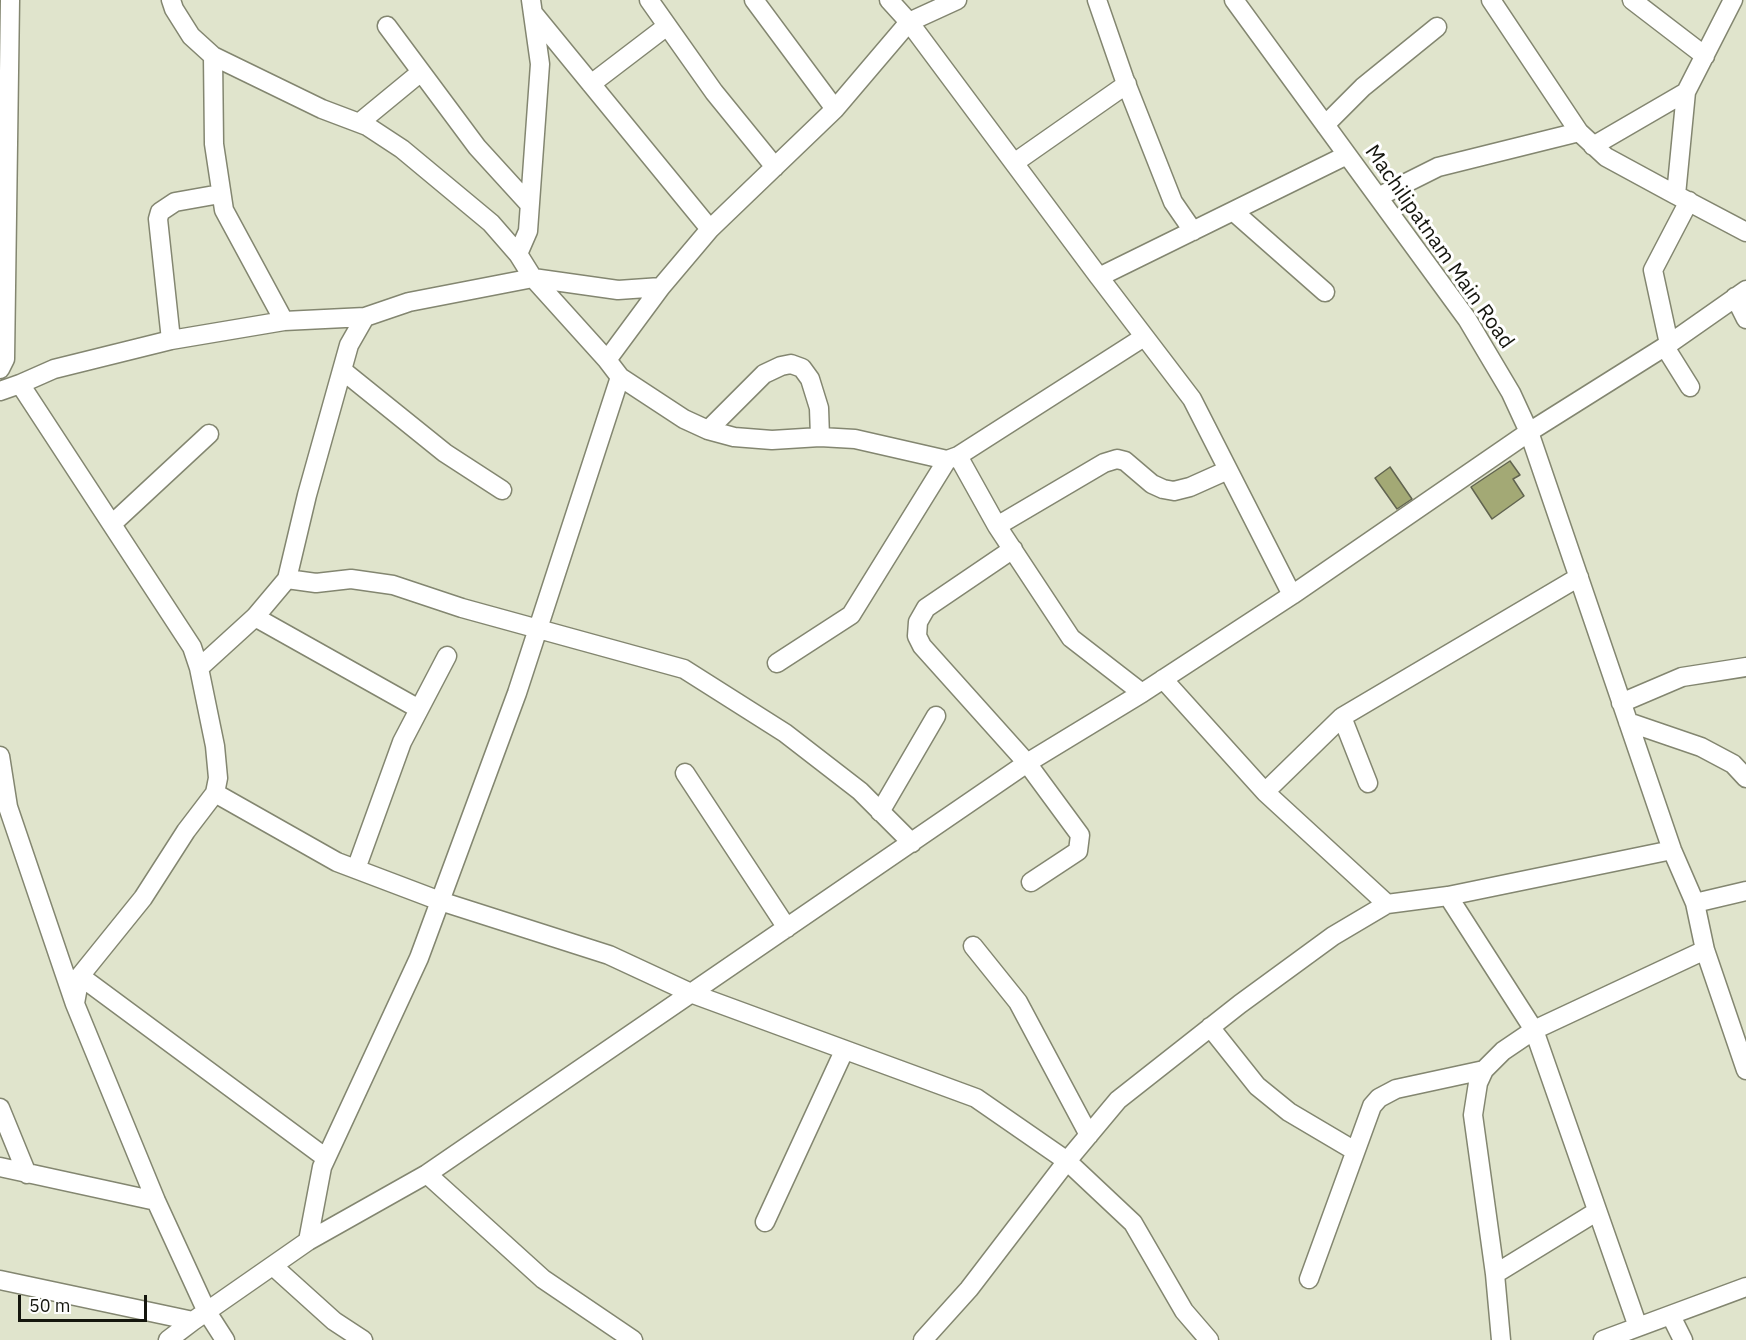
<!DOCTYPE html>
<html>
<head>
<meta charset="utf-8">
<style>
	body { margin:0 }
	#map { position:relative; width:1746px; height:1340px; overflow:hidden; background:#e0e4cc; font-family:"IBM Plex Sans",sans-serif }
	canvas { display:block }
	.scale { position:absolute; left:18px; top:1295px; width:129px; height:27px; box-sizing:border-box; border:3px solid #15160e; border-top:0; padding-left:8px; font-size:18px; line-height:21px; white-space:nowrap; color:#15160e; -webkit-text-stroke:4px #fff; paint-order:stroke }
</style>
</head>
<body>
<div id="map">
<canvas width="1746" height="1340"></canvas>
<div class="scale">50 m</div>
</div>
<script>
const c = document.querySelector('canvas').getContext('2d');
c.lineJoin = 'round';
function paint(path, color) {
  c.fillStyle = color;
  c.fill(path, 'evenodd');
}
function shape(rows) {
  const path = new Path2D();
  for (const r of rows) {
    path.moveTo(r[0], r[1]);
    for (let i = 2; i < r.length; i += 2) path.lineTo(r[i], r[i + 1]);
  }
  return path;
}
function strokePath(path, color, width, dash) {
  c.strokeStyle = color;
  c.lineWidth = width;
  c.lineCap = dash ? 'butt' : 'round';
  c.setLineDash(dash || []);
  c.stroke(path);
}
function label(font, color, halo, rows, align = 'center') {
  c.font = font + ' "IBM Plex Sans",sans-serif';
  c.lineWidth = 6;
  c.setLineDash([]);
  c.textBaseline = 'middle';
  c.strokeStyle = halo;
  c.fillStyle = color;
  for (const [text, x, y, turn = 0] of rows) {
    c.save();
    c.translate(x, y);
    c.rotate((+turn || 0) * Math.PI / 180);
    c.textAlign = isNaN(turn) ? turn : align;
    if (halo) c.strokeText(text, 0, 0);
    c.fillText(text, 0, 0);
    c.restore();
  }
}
const building = shape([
	[1510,461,1520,475,1513,479,1524,496,1492,519,1471,487,1510,461],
	[1390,467,1412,499,1397,509,1375,478,1390,467]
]);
const minor = shape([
	[171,0,174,9,191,36,213,56,322,109,367,126,402,149,491,223,518,254,533,278,409,302,365,317,349,345,307,495,287,579,316,583,351,579,393,585,462,608,684,669,785,733,860,791,912,843],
	[649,0,714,92,775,167],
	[754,0,835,109],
	[957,0,909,22,1099,277],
	[1097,0,1124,78,1173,202,1193,231],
	[1234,0,1467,319,1511,393,1529,432,1672,850,1695,903,1705,950,1746,1070],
	[1491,0,1579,132,1606,157,1676,195],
	[1632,0,1705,56],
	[1733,0,1686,92,1676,195,1746,232],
	[533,13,710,229],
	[387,26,477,147,529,204],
	[213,56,214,144,224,210,284,321],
	[591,84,667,26],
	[359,123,421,72],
	[1325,125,1363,87,1437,27],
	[1593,146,1686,92],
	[1014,163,1127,84],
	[1378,197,1438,167,1579,132],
	[1233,211,1325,292],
	[518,254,528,231,540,64,531,0],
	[1735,297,1746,319],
	[171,340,158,219,160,212,175,202,220,194],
	[1669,344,1653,270,1689,201],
	[1665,347,1690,387],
	[607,360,533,278,618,290,661,287],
	[0,369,5,359,10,0],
	[342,370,445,453,502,490],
	[620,377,607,360,661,287,710,229,835,109,909,22,889,0],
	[20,384,54,369,171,340,284,321,365,317],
	[0,391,20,384,192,647,199,668],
	[708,430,764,374,781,366,791,364,802,368,810,379,819,408,820,437],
	[112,524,209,434],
	[997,526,1104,463,1117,459,1125,461,1152,484,1163,489,1174,491,1190,487,1228,470],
	[1013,549,926,608,918,622,917,636,922,646,1027,763,1080,835,1078,851,1031,882],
	[1292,595,1192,399,1099,277,1347,155],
	[255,617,419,709],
	[777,663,851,615,947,460],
	[1163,679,1265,792,1387,904],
	[1142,693,1071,638,997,526,958,456,1144,337],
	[1621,703,1682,677,1746,667],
	[1628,722,1701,747,1733,764,1746,778],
	[0,756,8,807,75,1004,156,1201,207,1312,225,1340],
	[685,773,787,928],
	[1368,783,1342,717,1579,577],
	[1265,792,1342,717],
	[215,793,337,862,440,901,609,955,693,994,976,1098,1067,1161,1118,1100,1240,1004,1333,936,1387,904,1448,896,1672,850],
	[880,812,936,716],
	[356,869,402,742,447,656],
	[1448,896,1534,1030,1638,1327],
	[1695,903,1746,891],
	[973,946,1018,1002,1089,1135],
	[80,976,326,1158],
	[75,1003,80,976,143,898,186,831,215,793,218,778,215,746,199,668,255,617,287,579],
	[1210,1027,1257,1086,1289,1112,1355,1151],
	[0,1108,27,1174],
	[0,1167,156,1201],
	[427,1174,543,1279,633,1340],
	[1596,1212,1495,1274,1473,1115,1478,1083,1484,1070,1503,1051,1534,1030,1705,950],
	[765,1222,844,1051],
	[308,1241,322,1167,419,958,517,693,620,377,684,419,708,430,734,437,772,440,820,437,855,439,947,460,958,456],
	[273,1266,334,1321,363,1340],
	[1495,1274,1501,1340],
	[1309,1279,1372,1106,1379,1098,1396,1089,1484,1070],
	[0,1280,193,1321,308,1241,427,1174,1027,763,1142,693,1292,595,1529,432,1669,344,1746,290],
	[1671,1316,1683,1340],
	[168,1340,193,1321],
	[923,1340,969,1289,1067,1161,1133,1223,1184,1311,1209,1340],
	[1603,1340,1746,1287]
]);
const streetNames = [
	["Machilipatnam Main Road",1439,247,55]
];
paint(building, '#a3a975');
strokePath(building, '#61644f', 1.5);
strokePath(minor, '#838670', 21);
strokePath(minor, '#fff', 18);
label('21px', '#15160e', '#fff', streetNames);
</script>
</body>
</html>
